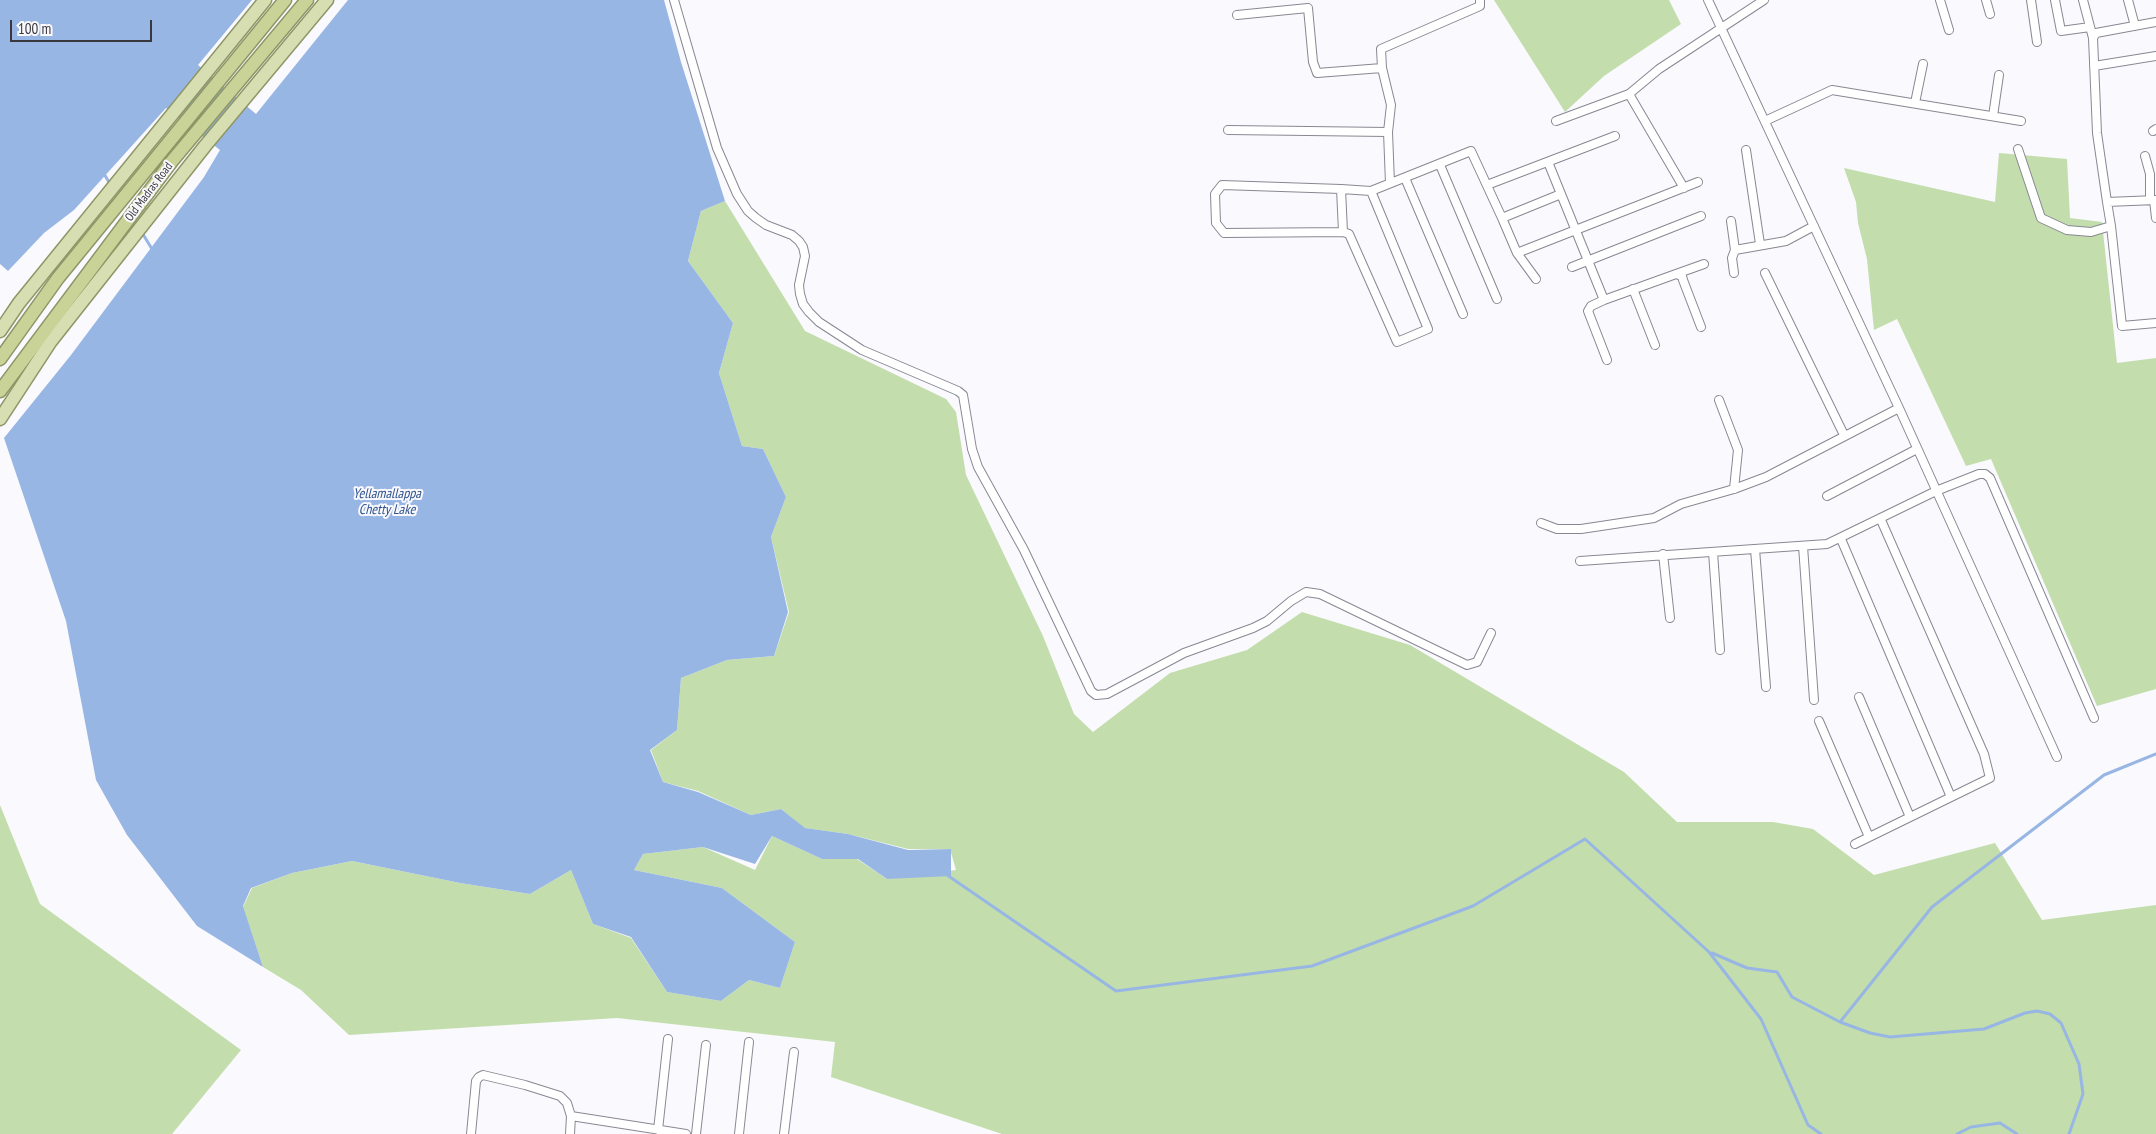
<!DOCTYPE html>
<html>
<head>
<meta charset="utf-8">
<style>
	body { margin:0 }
	#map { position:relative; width:2156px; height:1134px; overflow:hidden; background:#f9f9fe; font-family:"PT Sans Narrow",sans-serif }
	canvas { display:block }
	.scale { position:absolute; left:10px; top:20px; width:142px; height:22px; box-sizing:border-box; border:2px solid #39393d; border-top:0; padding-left:6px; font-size:15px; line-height:18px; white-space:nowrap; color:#39393d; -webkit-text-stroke:4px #f9f9fe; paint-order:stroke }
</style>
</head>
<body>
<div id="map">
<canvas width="2156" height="1134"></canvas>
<div class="scale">100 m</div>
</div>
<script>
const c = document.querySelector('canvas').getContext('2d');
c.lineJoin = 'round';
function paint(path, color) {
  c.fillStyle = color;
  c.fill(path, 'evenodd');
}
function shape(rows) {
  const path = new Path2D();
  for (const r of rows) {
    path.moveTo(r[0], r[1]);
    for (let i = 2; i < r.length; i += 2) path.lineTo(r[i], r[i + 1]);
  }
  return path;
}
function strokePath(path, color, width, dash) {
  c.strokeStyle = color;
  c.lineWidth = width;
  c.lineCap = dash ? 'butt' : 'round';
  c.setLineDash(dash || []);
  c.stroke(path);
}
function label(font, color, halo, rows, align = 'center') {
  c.font = font + ' "PT Sans Narrow",sans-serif';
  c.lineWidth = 4;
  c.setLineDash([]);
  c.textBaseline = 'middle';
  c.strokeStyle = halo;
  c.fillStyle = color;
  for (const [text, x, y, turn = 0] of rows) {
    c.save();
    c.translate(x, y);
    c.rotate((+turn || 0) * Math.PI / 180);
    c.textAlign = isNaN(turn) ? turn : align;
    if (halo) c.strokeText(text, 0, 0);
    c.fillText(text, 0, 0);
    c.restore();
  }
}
const green = shape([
	[1494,0,1669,0,1681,24,1604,76,1565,112],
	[1999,153,2067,159,2070,218,2102,222,2117,363,2156,358,2156,689,2097,706,1991,459,1966,466,1897,319,1874,330,1867,259,1858,223,1856,202,1844,168,1995,202],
	[725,201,805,331,946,399,956,412,966,475,1043,636,1074,714,1093,732,1170,673,1247,650,1302,612,1410,645,1624,772,1677,822,1773,822,1813,829,1874,875,1995,843,2042,920,2156,905,2156,1134,1002,1134,831,1077,835,1042,617,1018,349,1035,301,990,263,967,243,907,252,888,292,873,352,861,460,883,530,894,571,870,593,924,631,938,667,992,721,1001,749,980,780,988,795,942,722,888,634,870,643,854,703,847,755,870,772,836,822,859,857,859,887,879,956,870,950,849,908,849,848,834,804,828,781,809,751,815,698,791,663,782,651,750,677,730,681,678,727,660,774,656,789,612,771,537,786,497,763,449,742,446,719,373,733,323,688,261,701,211],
	[0,805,40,904,241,1050,172,1134,0,1134]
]);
const water = shape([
	[0,0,252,0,198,65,256,114,348,0,664,0,681,62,725,201,701,211,688,261,733,323,719,373,742,446,763,449,786,497,771,537,788,612,774,656,727,660,681,678,677,730,650,750,663,782,698,792,751,815,781,809,805,828,848,834,908,850,951,849,951,876,887,879,858,859,822,859,772,836,755,864,703,847,643,854,634,870,722,888,795,942,780,988,749,980,721,1001,667,992,631,937,593,924,571,870,530,894,460,883,352,861,292,873,251,888,243,906,263,967,197,926,127,835,96,780,66,621,4,438,71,355,204,177,220,150,166,108,74,210,44,233,8,271,0,264]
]);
const stream = shape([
	[103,172,110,184],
	[141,231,152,249],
	[947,875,1116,991,1312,966,1473,906,1585,839,1709,952,1761,1019,1808,1125,1821,1134],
	[1712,953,1747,968,1777,972,1792,997,1840,1022,1870,1033,1890,1037,1984,1029,2025,1013,2037,1011,2050,1014,2061,1023,2079,1064,2083,1094,2069,1134],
	[1840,1022,1932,907,2104,775,2156,754],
	[1957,1134,1971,1127,2000,1123,2017,1134]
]);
const minor = shape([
	[674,0,717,148,737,194,748,211,756,218,766,225,792,235,799,241,803,247,805,256,799,285,800,294,803,304,809,312,819,322,862,350,958,391,963,395,972,449,978,467,1024,550,1091,691,1096,695,1107,694,1184,653,1253,628,1267,621,1291,601,1306,592,1320,594,1467,665,1477,662,1491,633],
	[1708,0,1899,408,2057,757],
	[1940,0,1949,30],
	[1986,0,1990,14],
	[2031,0,2037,42],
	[2055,0,2061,31,2090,27],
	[2083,0,2093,38,2097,133,2107,202,2156,200],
	[2128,0,2135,26],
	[1237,15,1308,8,1313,62,1317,73,1382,68,1381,49,1480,6,1480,0],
	[2093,38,2096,33,2156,22],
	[2094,66,2156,56],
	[1382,68,1391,105,1388,132,1390,183],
	[1629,94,1684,188],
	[1915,103,1923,64],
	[1993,116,1999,75],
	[1556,121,1629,94,1659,69,1764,0],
	[1765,121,1832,90,2021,121],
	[1228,130,1388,132],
	[2153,131,2156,129],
	[2018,149,2041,218,2067,230,2091,232,2111,226,2107,202],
	[1746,150,1760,244],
	[2145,156,2150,174,2150,200],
	[1548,162,1604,300,1591,306,1588,311,1607,360],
	[1440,165,1497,299],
	[1405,178,1463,314],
	[1487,185,1615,136],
	[1341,189,1371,191,1471,151,1502,218,1561,194],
	[2154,200,2156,218],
	[1502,218,1517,253,1536,279],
	[1731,221,1735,250],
	[2111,226,2122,326,2156,323],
	[1343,232,1341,189,1222,185,1215,194,1216,223,1224,233,1343,232,1349,234,1397,342,1428,329,1371,191],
	[1517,253,1698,182],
	[1572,267,1701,216],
	[1734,273,1732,258,1735,250,1786,241,1814,226],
	[1765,273,1844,435],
	[1676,274,1704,264],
	[1633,289,1655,345],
	[1604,300,1676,274,1682,276,1683,280,1701,327],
	[1719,400,1738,450,1734,489],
	[1827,496,1917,449],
	[1541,523,1557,529,1581,529,1654,518,1681,504,1734,489,1766,477,1899,408],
	[1841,539,1951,797],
	[1803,546,1814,700],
	[1755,549,1766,687],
	[1713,552,1720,650],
	[1663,554,1670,618],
	[1580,561,1827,544,1936,491,1979,474,1985,474,1990,478,2094,718],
	[1859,697,1910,817],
	[1819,721,1869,837],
	[1855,844,1990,778,1984,754,1881,520],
	[571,1116,686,1134],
	[658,1130,668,1039],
	[471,1134,476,1081,479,1077,483,1075,525,1085,560,1096,567,1103,571,1116,570,1134],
	[696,1134,706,1045],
	[739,1134,749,1042],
	[784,1134,794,1052]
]);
const primary = shape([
	[0,331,19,303,265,0],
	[0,419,51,341,205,146,327,0]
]);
const trunk = shape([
	[0,359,58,278,285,0],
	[0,391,172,161,307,0]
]);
const streetNames = [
	["Old Madras Road",149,192,-53]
];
const waterNames = [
	["Yellamallappa",387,494],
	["Chetty Lake",387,510]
];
paint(green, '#c3deac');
paint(water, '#98b6e3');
strokePath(stream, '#98b6e3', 3);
strokePath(minor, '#888893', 10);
strokePath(primary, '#8e9667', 15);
strokePath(trunk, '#8e9667', 15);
strokePath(minor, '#fff', 8);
strokePath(primary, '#d7deb1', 12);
strokePath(trunk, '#cad397', 12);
label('12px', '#39393d', '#f9f9fe', streetNames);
label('italic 14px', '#2f548d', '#f9f9fe', waterNames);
</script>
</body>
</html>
